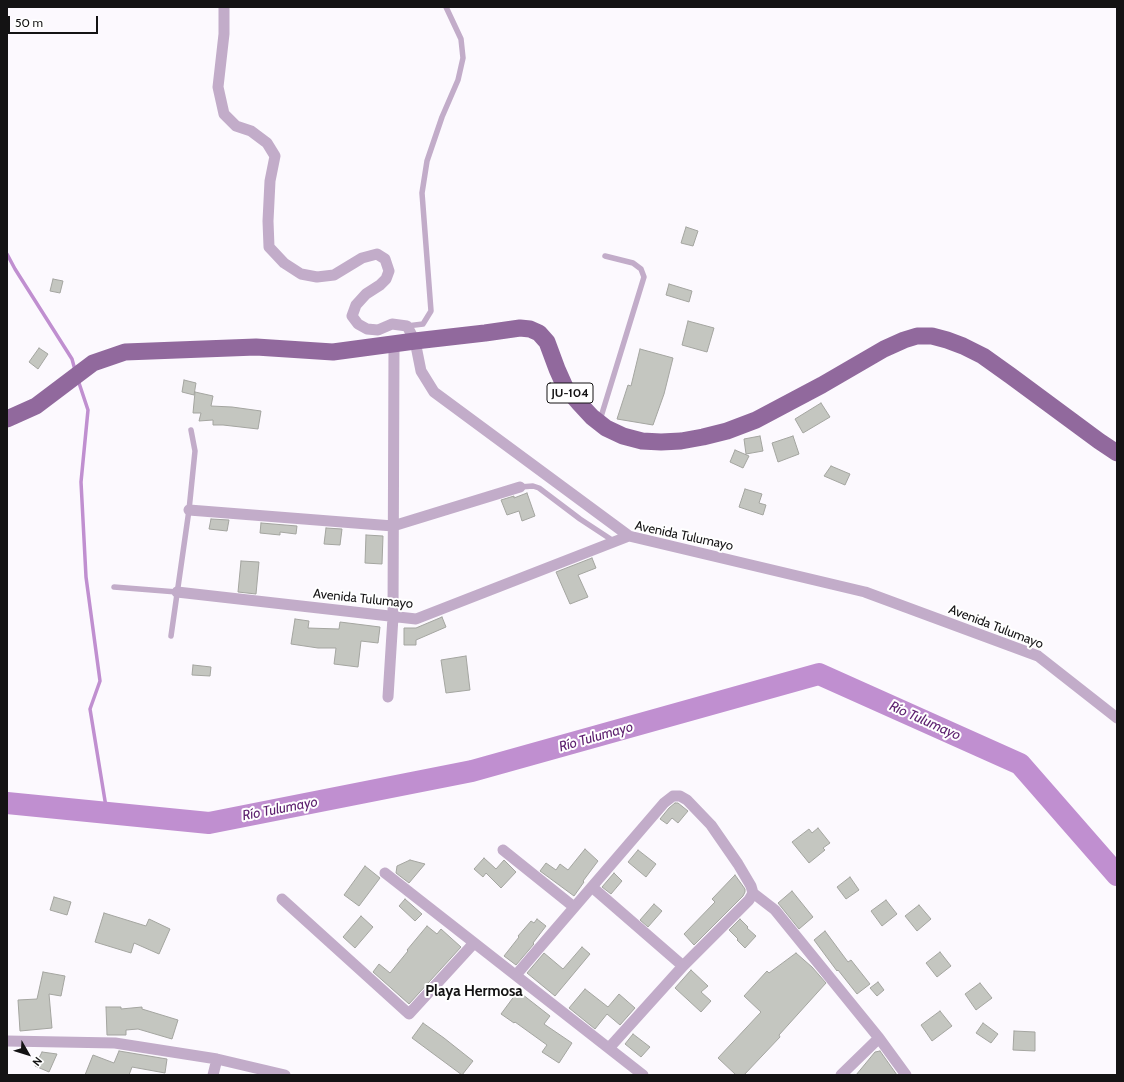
<!DOCTYPE html>
<html>
<head>
<meta charset="utf-8">
<style>
	body { margin:0 }
	#map { position:relative; width:1124px; height:1082px; overflow:hidden; background:#fcf9fe; font-family:Cabin,sans-serif }
	canvas { display:block }
	.frame { position:absolute; inset:0; border:8px solid #141314; pointer-events:none }
	.north { position:absolute; left:8px; top:1034px; width:40px; height:40px; -webkit-text-stroke:3px #fff; paint-order:stroke; rotate:129deg; font-size:11px; font-weight:700; line-height:16px; text-align:center; color:#141314 }
	.north::after { content:''; display:block; margin:auto; width:14px; height:18px; background:#141314; clip-path:polygon(50% 0,100% 100%,50% 72%,0 100%) }
	.scale { position:absolute; left:8px; top:16px; width:90px; height:18px; box-sizing:border-box; border:2px solid #141314; border-top:0; padding-left:5px; font-size:12px; line-height:14px; white-space:nowrap; color:#141314; -webkit-text-stroke:3px #fff; paint-order:stroke }
</style>
</head>
<body>
<div id="map">
<canvas width="1124" height="1082"></canvas>
<div class="frame"></div>
<div class="north">N</div>
<div class="scale">50 m</div>
</div>
<script>
const c = document.querySelector('canvas').getContext('2d');
c.lineJoin = 'round';
function shape(rows) {
  const path = new Path2D();
  for (const r of rows) {
    path.moveTo(r[0], r[1]);
    for (let i = 2; i < r.length; i += 2) path.lineTo(r[i], r[i + 1]);
  }
  return path;
}
function strokePath(path, color, width, dash) {
  c.strokeStyle = color;
  c.lineWidth = width;
  c.lineCap = dash ? 'butt' : 'round';
  c.setLineDash(dash || []);
  c.stroke(path);
}
function paint(path, color) {
  c.fillStyle = color;
  c.fill(path, 'evenodd');
}
function label(font, color, halo, rows, align = 'center') {
  c.font = font + ' Cabin,sans-serif';
  c.lineWidth = 4;
  c.setLineDash([]);
  c.textBaseline = 'middle';
  c.strokeStyle = halo;
  c.fillStyle = color;
  for (const [text, x, y, turn = 0] of rows) {
    c.save();
    c.translate(x, y);
    c.rotate((+turn || 0) * Math.PI / 180);
    c.textAlign = isNaN(turn) ? turn : align;
    if (halo) c.strokeText(text, 0, 0);
    c.fillText(text, 0, 0);
    c.restore();
  }
}
const stream = shape([
	[7,254,15,269,72,359,75,370],
	[78,380,88,410,81,482,86,577,100,681,90,709,107,813]
]);
const river = shape([
	[7,803,209,823,472,771,819,674,1020,764,1117,875]
]);
const building = shape([
	[686,227,698,231,693,246,681,243,686,227],
	[53,279,63,281,60,293,50,291,53,279],
	[669,284,692,291,689,302,666,295,669,284],
	[688,321,714,328,707,352,682,345,688,321],
	[39,348,48,354,38,369,29,362,39,348],
	[640,349,673,358,664,394,653,425,617,419,628,385,631,386,640,349],
	[184,380,196,383,194,395,182,392,184,380],
	[195,392,213,396,211,406,232,407,261,411,258,429,223,425,213,425,213,420,199,421,201,413,193,413,195,392],
	[821,403,830,417,803,433,795,419,821,403],
	[760,436,763,451,746,454,744,439,760,436],
	[793,436,799,454,778,462,772,443,793,436],
	[735,450,749,456,743,468,730,462,735,450],
	[831,466,850,474,845,485,824,476,831,466],
	[745,489,762,494,759,503,766,505,763,515,739,507,745,489],
	[527,493,535,516,522,521,519,511,507,515,501,500,514,496,514,498,527,493],
	[211,519,229,520,227,531,209,529,211,519],
	[261,523,297,526,296,534,280,532,280,535,260,533,261,523],
	[326,528,342,529,340,545,324,544,326,528],
	[366,535,383,536,382,564,365,563,366,535],
	[592,558,596,568,578,575,588,597,570,604,556,572,592,558],
	[241,561,259,562,256,594,238,592,241,561],
	[442,617,446,627,416,640,416,645,404,645,404,628,416,628,442,617],
	[295,619,309,621,308,628,339,629,340,622,380,627,378,643,361,641,358,667,334,664,336,648,318,648,291,644,295,619],
	[466,656,470,690,446,693,441,660,466,656],
	[193,665,211,667,210,676,192,675,193,665],
	[675,803,678,803,688,811,678,823,672,818,667,824,660,819,669,808,675,803],
	[818,828,830,843,823,848,825,850,809,863,792,842,809,829,812,833,818,828],
	[585,849,598,861,583,881,584,882,574,896,540,871,546,863,556,870,560,864,568,870,585,849],
	[638,850,656,864,646,877,628,862,638,850],
	[484,858,496,869,504,860,516,872,501,888,486,873,483,877,474,869,484,858],
	[410,860,425,864,409,883,396,873,397,866,410,860],
	[365,866,380,878,359,906,344,895,365,866],
	[614,873,622,881,611,894,602,887,614,873],
	[735,875,745,889,745,892,743,896,694,945,684,934,715,902,712,899,735,875],
	[850,877,859,890,846,899,837,887,850,877],
	[792,891,813,917,799,929,778,903,792,891],
	[54,897,71,902,67,915,50,910,54,897],
	[405,899,422,914,415,921,399,906,405,899],
	[886,900,897,914,882,926,871,911,886,900],
	[654,904,662,911,648,927,640,920,654,904],
	[919,905,931,919,917,931,905,916,919,905],
	[104,913,146,926,149,919,170,929,159,954,134,943,131,953,95,942,104,913],
	[361,916,373,927,355,948,343,937,361,916],
	[537,919,546,926,533,943,534,944,516,965,504,956,519,937,518,936,531,921,534,923,537,919],
	[740,919,748,927,747,928,756,936,745,948,737,940,738,939,729,930,740,919],
	[427,926,437,934,441,929,461,947,409,1004,373,972,379,964,390,973,408,951,407,950,427,926],
	[825,931,848,962,851,960,870,984,857,994,838,970,837,971,814,940,825,931],
	[582,947,590,954,555,996,527,973,544,953,563,969,582,947],
	[940,952,951,966,937,977,926,963,940,952],
	[796,953,812,967,826,983,779,1035,780,1037,744,1075,736,1075,718,1058,761,1012,744,996,767,971,769,973,796,953],
	[691,970,708,986,701,992,711,1001,701,1012,675,988,691,970],
	[43,972,65,976,61,996,49,994,52,1028,20,1031,18,1000,37,999,43,972],
	[878,982,884,990,877,996,870,988,878,982],
	[980,983,992,998,976,1010,965,994,980,983],
	[585,989,608,1007,619,994,635,1008,620,1025,607,1014,595,1029,569,1008,585,989],
	[518,991,550,1016,544,1024,572,1043,559,1063,542,1052,547,1045,515,1022,514,1023,501,1014,518,991],
	[106,1007,121,1007,121,1009,142,1007,142,1009,178,1020,172,1039,138,1029,126,1030,126,1035,107,1035,106,1007],
	[940,1011,952,1026,932,1041,921,1025,940,1011],
	[423,1023,444,1038,473,1061,462,1075,412,1038,423,1023],
	[983,1023,998,1034,991,1043,976,1033,983,1023],
	[1014,1031,1035,1032,1035,1051,1013,1050,1014,1031],
	[633,1034,650,1047,641,1057,625,1044,633,1034],
	[119,1051,167,1059,165,1073,132,1067,129,1075,85,1075,93,1055,114,1063,119,1051],
	[880,1051,897,1075,856,1075,875,1052,880,1051],
	[42,1052,57,1054,49,1072,35,1066,42,1052]
]);
const service = shape([
	[407,326,423,324,431,311,422,193,427,161,442,117,458,80,463,58,461,39,446,7],
	[600,420,644,277,641,269,633,263,605,256],
	[520,487,533,486,539,488,580,519,615,542],
	[114,587,177,592],
	[171,636,189,510,195,451,191,430]
]);
const minor = shape([
	[224,7,224,34,218,87,224,114,236,126,251,131,267,143,275,156,270,181,268,221,269,247,284,263,301,274,317,277,334,275,362,258,377,254,385,259,389,271,386,279,380,285,366,294,356,305,352,316,358,324,367,329,378,330,392,324,407,326,415,341,421,371,434,392,629,536],
	[189,510,393,526,520,487],
	[177,592,416,619,629,536,865,592,1038,656,1117,718],
	[388,697,393,617,394,344],
	[503,850,574,907],
	[385,873,643,1075],
	[592,887,683,966],
	[753,893,775,910,879,1038,906,1075],
	[282,899,409,1014,474,943],
	[516,975,664,803,673,796,680,796,687,800,711,825,738,864,751,886,753,893,749,900,683,966,609,1048],
	[7,1041,115,1043,217,1059,285,1075],
	[213,1075,217,1059],
	[841,1075,879,1038]
]);
const primary = shape([
	[7,419,36,406,93,363,125,352,256,347,333,352,415,341,485,333,520,328,530,329,539,333,547,342,557,369,565,387,579,403,592,417,606,428,623,436,642,441,661,442,681,441,703,437,727,431,756,420,822,385,884,349,904,340,917,336,932,336,947,340,963,346,983,356,1011,376,1099,441,1117,453]
]);
const shields = [
	[570,393,46]
];
const shieldNames = [
	["JU-104",570,393]
];
const streetNames = [
	["Avenida Tulumayo",684,536,12],
	["Avenida Tulumayo",363,599,6],
	["Avenida Tulumayo",996,627,21]
];
const waterNames = [
	["Río Tulumayo",925,721,24],
	["Río Tulumayo",596,737,-16],
	["Río Tulumayo",280,809,-11]
];
const quarterNames = [
	["Playa Hermosa",474,992]
];
strokePath(stream, '#c08fd0', 3.5);
strokePath(river, '#c08fd0', 22);
paint(building, '#c4c6c0');
strokePath(building, '#a4a5a0', 1);
strokePath(service, '#c2acc9', 5.5);
strokePath(minor, '#c2acc9', 11);
strokePath(primary, '#91699d', 17);
for (const [x, y, w] of shields) {
  const box = new Path2D();
  box.roundRect(x - w / 2, y - 10, w, 20, 3);
  c.fillStyle = '#fff';
  c.fill(box);
  strokePath(box, '#141314', 1);
}
label('bold 12px', '#141314', null, shieldNames);
label('13px', '#141314', '#fff', streetNames);
label('italic 14px', '#5e2270', '#fff', waterNames);
label('bold 15px', '#141314', '#fff', quarterNames);
</script>
</body>
</html>
